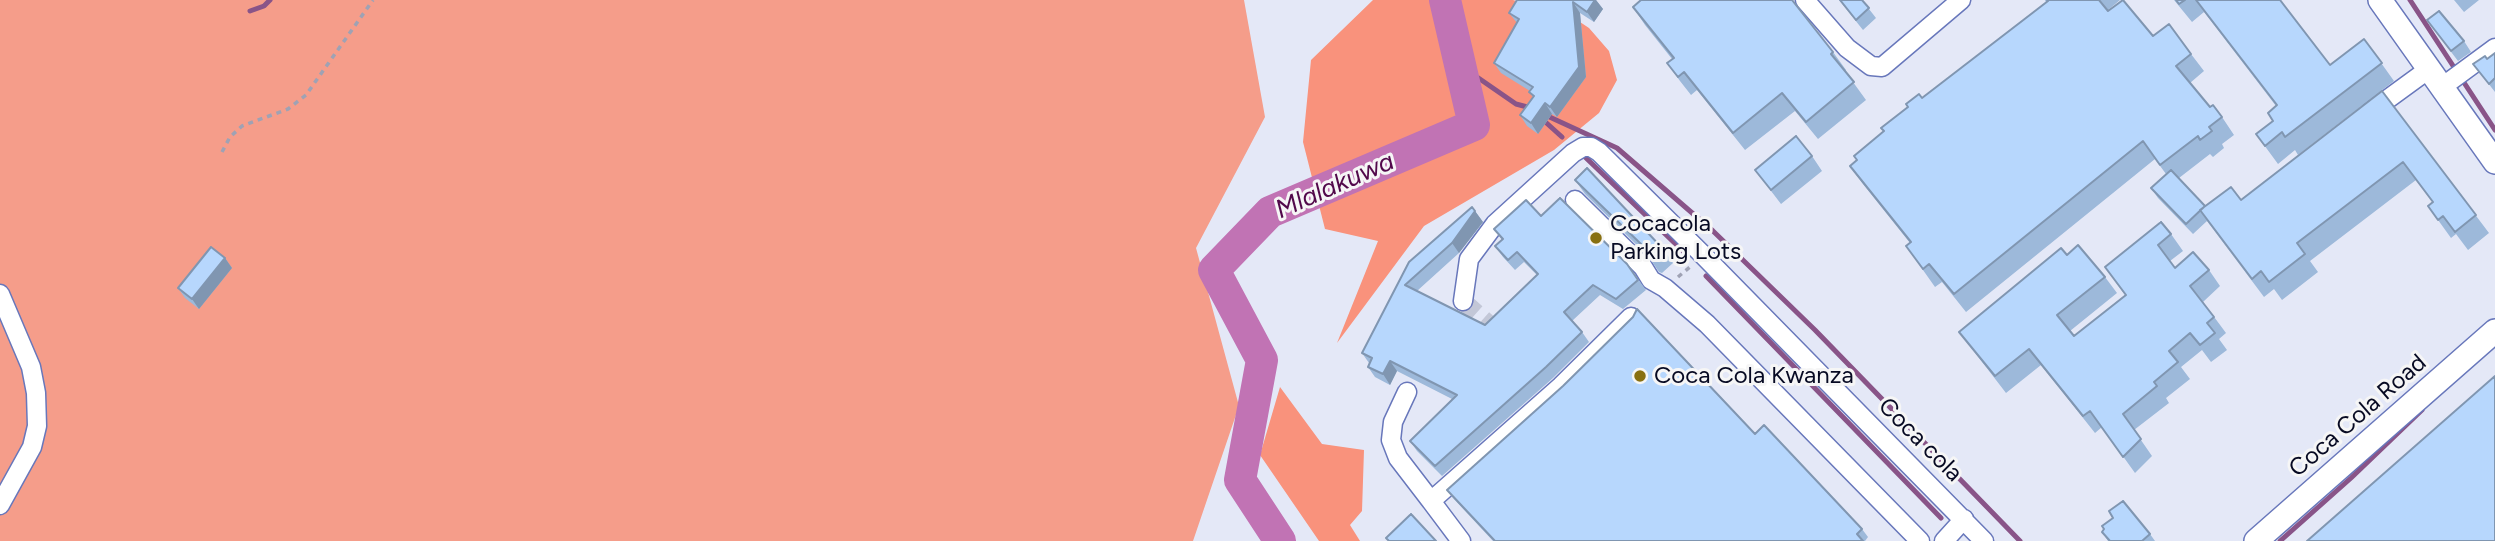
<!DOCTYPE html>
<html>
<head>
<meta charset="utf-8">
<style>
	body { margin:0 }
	canvas { display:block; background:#e4e8f7 }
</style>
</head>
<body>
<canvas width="2495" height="541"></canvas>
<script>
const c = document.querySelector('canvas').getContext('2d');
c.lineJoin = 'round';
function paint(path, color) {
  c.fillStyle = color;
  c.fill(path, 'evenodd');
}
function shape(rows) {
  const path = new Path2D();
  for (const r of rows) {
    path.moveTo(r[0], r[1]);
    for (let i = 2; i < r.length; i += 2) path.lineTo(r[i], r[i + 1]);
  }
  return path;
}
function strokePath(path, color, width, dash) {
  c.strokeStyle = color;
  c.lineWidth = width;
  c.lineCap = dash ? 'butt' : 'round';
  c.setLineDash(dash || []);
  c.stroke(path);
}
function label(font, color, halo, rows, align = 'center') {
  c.font = font + ' Figtree,sans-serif';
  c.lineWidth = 6;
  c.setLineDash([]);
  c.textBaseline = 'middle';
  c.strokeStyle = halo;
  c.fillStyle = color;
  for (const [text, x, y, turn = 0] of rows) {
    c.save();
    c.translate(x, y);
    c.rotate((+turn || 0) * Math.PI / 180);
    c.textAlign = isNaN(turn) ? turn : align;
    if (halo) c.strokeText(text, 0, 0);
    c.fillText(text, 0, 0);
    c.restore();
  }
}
const green = shape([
	[0,0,1244,0,1265,117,1196,248,1239,406,1193,541,0,541]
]);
const forest = shape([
	[1373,0,1513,0,1574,18,1589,28,1609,51,1617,80,1599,113,1554,150,1424,226,1337,343,1378,241,1325,229,1303,142,1311,60],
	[1280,387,1322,444,1364,450,1362,511,1350,525,1360,541,1319,541,1260,455]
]);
const stream = shape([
	[2410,0,2495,130],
	[250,11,264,6,270,0],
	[1461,66,1516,104,1531,108],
	[1543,114,1617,148,1713,231,1815,330,2020,541],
	[1541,118,1562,137],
	[1584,156,1685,253],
	[1706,276,1941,518],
	[2280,541,2351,478,2422,410]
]);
const river = shape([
	[1280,541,1240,480,1262,360,1214,270,1270,212,1474,125,1445,0]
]);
const minorTunnel = shape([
	[1463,301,1491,326]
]);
const path = shape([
	[222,152,230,137,242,126,288,109,306,95,373,0],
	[1678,277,1691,266]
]);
const minor = shape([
	[1805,0,1847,48,1871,66,1882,67,1961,0],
	[2442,87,2495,48],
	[2370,112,2429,69],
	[1575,200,1643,267,1651,280,1665,288,1707,324,1920,541],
	[0,294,31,367,36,393,37,426,32,447,0,505],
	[1463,301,1469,259,1495,224,1573,153,1583,147,1591,147,1599,152,1703,255,1984,541],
	[1407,392,1393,422,1391,440,1398,458,1431,501],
	[1461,541,1431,501,1561,386,1631,317],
	[1944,541,1964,519]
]);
const major = shape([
	[2380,0,2495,162],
	[2256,541,2495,331]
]);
const wall = shape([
	[1517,0,1596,0,1603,9,1594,22,1580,13,1586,77,1557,117,1552,114,1538,134,1527,126,1520,115,1533,97,1529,92,1530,91,1501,73,1494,63,1517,23,1509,13],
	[1839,0,1862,0,1876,18,1863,30],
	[2045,0,2120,0,2108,10,2153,36,2191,54,2204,71,2190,83,2210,107,2222,117,2234,135,2222,144,2224,148,2213,157,2210,154,2179,178,2205,207,2241,200,2382,91,2489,233,2468,250,2456,234,2451,238,2428,206,2433,202,2416,180,2310,261,2318,272,2282,300,2274,289,2264,297,2207,221,2193,234,2158,198,2151,188,2166,174,2155,159,1966,312,1942,282,1935,287,1906,246,1910,243,1863,184,1850,166,1922,98,2046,2],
	[2174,0,2280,0,2330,65,2364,39,2394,81,2298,155,2295,150,2278,164,2256,134,2273,121,2276,106,2204,12,2192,22],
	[2454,0,2479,0,2464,12],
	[1633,7,1833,52,1846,70,1845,71,1866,100,1818,139,1795,111,1745,150,1697,90,1691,95,1680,81,1667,63,1672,59,1645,25],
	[2427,20,2464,41,2471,52,2458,61],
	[2495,53,2495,92,2473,64,2487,59],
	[1812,156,1822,171,1781,204,1755,170],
	[1575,180,1663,249,1673,263,1662,273,1659,272,1649,257,1585,194],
	[1475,211,1483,222,1459,253,1417,291,1485,325,1537,275,1524,262,1515,270,1503,257,1495,246,1502,240,1494,229,1541,216,1627,264,1646,290,1623,309,1600,295,1572,321,1582,332,1589,342,1553,378,1442,476,1417,451,1410,441,1452,399,1397,371,1390,385,1375,377,1368,367,1369,363,1362,353,1409,262],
	[2171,234,2183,251,2170,261,2175,268,2209,270,2220,286,2203,302,2226,333,2219,339,2227,350,2211,362,2202,350,2181,367,2190,379,2166,398,2169,403,2134,430,2152,456,2135,473,2102,427,2095,433,2041,365,2006,393,1959,332,2067,255,2105,277,2117,293,2070,331,2074,336,2125,295,2105,267],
	[225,258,232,268,199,309,185,298,178,288],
	[1755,434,1862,529,1868,537,1865,541,1493,541,1453,498,1447,490],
	[2102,532,2150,534,2155,541,2108,541]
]);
const shadedWall = shape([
	[1595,0,1596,0,1603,9,1594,22,1587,12],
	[1573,2,1580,13,1586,77,1557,117,1550,107],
	[1545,103,1552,114,1538,134,1531,123],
	[1475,211,1483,222,1459,253,1452,243],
	[225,258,232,268,199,309,192,299],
	[1390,361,1397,371,1390,385,1383,374]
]);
const building = shape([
	[1517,0,1595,0,1587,12,1573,2,1579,67,1550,107,1545,103,1531,123,1520,115,1534,96,1529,92,1533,87,1494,63,1519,19,1509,13,1517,0],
	[1641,0,1792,0,1833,52,1831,54,1854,82,1806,122,1782,93,1733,133,1684,72,1678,77,1667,63,1674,58,1633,7,1641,0],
	[1840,0,1862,0,1869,8,1856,20,1840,0],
	[2047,0,2099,0,2108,11,2123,0,2153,36,2169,24,2191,54,2176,66,2210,107,2213,105,2222,117,2209,127,2212,131,2200,140,2198,136,2160,165,2143,141,1954,294,1929,264,1923,269,1906,246,1911,242,1850,166,1857,160,1854,156,1884,131,1881,128,1908,107,1906,104,1919,94,1922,98,2048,1,2047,0],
	[2176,0,2185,0,2179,4,2176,0],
	[2196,0,2280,0,2330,65,2364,39,2382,63,2285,137,2282,132,2265,146,2256,134,2273,121,2268,113,2277,105,2196,0],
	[2439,11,2464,41,2451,51,2427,20,2439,11],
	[2495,53,2495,78,2489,84,2473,64,2485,56,2487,59,2495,53],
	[2382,91,2476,215,2455,232,2443,216,2438,220,2428,206,2433,202,2403,162,2297,243,2305,254,2269,282,2261,271,2252,279,2200,210,2231,187,2241,200,2382,91],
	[1796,136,1812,156,1771,190,1755,170,1796,136],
	[1587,168,1663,249,1652,259,1649,257,1641,244,1575,180,1587,168],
	[2171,170,2205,206,2186,224,2151,188,2171,170],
	[1560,198,1627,264,1638,280,1616,299,1593,285,1564,312,1582,332,1546,367,1435,466,1410,441,1457,395,1390,361,1383,374,1368,367,1372,358,1362,353,1409,262,1472,207,1475,211,1452,243,1405,285,1485,325,1538,274,1517,252,1508,260,1495,246,1503,239,1494,229,1526,200,1541,216,1560,198],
	[2161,222,2171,234,2158,245,2175,268,2193,252,2209,270,2190,286,2214,317,2207,323,2215,333,2200,345,2190,333,2169,351,2178,362,2154,382,2157,386,2123,414,2141,439,2123,457,2090,411,2083,416,2029,349,1995,376,1959,332,2061,248,2067,255,2078,245,2105,277,2057,315,2074,336,2126,295,2105,267,2161,222],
	[211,247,225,258,192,299,178,288,211,247],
	[1637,309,1755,434,1764,425,1862,529,1857,534,1863,541,1495,541,1447,490,1563,386,1633,317,1637,309],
	[2495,376,2495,541,2307,541,2495,376],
	[2123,501,2150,534,2142,541,2110,541,2102,532,2104,529,2102,526,2113,518,2109,511,2123,501],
	[1411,514,1436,541,1389,541,1386,538,1411,514]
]);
const markers = [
	[1596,238,7,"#887011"],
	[1640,376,7,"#887011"]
];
const poiNames = [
	["Cocacola",1610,224],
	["Parking Lots",1610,252],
	["Coca Cola Kwanza",1654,376]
];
const streetNames = [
	["Coca Cola Road",2358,416,-41],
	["Coca cola",1920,440,45]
];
const waterNames = [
	["Mlalakuwa",1335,186,-24]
];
paint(green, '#f59d8a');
paint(forest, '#f9927c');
strokePath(stream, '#895488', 5);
strokePath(river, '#c173b4', 32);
strokePath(minorTunnel, '#c3c7d7', 18, [18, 9]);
strokePath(minor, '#6877bb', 21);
strokePath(major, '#6877bb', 26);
strokePath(path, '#9fa2b4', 3.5, [5, 5]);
strokePath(minor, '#fff', 18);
strokePath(major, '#fff', 23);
paint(wall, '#9db9da');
paint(shadedWall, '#8096b1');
paint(building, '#b7d7fd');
strokePath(building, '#8096b1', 2);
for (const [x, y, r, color] of markers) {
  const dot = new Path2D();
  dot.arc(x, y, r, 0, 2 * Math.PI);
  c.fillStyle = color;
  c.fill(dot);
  strokePath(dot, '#f6f6f6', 2.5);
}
label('24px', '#070a23', '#f6f6f6', poiNames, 'left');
label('24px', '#070a23', '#f6f6f6', streetNames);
label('italic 26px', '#52094b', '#f6f6f6', waterNames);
</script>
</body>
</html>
